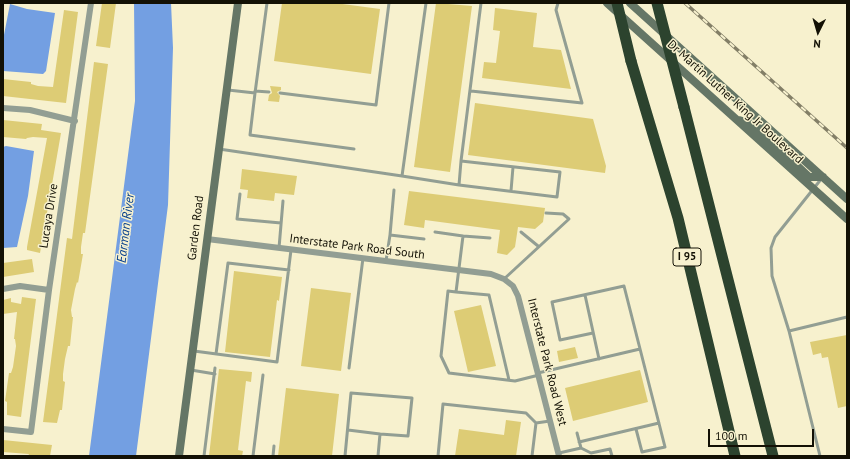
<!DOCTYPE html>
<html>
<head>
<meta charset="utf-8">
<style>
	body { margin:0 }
	#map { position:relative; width:850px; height:459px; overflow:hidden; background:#f7f1ce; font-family:"PT Sans",sans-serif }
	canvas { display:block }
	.frame { position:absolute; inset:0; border:4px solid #131105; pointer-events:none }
	.north { position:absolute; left:798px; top:12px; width:40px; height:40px; -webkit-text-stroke:3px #f7f1ce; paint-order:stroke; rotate:185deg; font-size:11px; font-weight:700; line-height:16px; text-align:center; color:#131105 }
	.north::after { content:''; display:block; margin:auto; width:14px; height:18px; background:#131105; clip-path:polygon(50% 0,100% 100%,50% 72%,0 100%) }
	.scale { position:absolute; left:708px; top:429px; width:106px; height:18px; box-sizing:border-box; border:2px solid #131105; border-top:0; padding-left:5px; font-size:12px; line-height:14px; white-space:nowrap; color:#131105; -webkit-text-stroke:3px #f7f1ce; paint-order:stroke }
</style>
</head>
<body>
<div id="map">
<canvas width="850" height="459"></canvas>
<div class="frame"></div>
<div class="north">N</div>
<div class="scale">100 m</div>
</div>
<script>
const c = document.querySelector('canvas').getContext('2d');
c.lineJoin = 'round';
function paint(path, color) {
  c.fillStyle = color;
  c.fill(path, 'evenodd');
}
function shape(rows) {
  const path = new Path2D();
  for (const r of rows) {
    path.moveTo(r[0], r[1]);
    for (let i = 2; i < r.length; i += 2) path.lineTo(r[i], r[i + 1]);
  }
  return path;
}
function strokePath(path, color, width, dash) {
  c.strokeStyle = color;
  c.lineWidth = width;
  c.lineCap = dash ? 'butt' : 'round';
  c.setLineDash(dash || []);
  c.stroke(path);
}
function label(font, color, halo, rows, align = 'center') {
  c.font = font + ' "PT Sans",sans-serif';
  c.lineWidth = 3;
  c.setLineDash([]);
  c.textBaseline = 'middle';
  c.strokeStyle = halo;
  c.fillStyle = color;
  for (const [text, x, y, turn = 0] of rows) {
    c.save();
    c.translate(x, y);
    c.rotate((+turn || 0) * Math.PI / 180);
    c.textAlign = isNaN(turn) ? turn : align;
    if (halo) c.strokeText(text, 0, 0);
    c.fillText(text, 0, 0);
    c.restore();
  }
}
const water = shape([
	[134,3,171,3,173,48,168,205,136,456,89,456,135,101],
	[10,4,27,9,55,13,46,71,43,74,3,71,3,40],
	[6,146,34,151,28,196,17,247,3,248,3,147]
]);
const building = shape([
	[102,3,116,3,110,48,96,46],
	[282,3,335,3,380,9,371,74,274,61],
	[436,3,472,6,450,172,414,167],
	[495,8,537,13,533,47,561,50,571,89,482,78,484,62,496,63,500,31,493,30],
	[64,10,78,12,66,103,3,96,3,79,31,82,31,84,38,86,53,87],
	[94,62,108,64,85,233,83,233,81,247,81,254,83,254,78,283,77,282,75,289,71,310,72,317,73,317,70,346,68,346,65,359,63,374,63,381,65,382,62,410,60,410,57,423,43,422,67,238,72,239],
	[270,86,281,87,281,90,277,92,280,96,279,102,268,101,269,95,272,93],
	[475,103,593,119,606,166,605,173,468,155],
	[3,120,42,124,41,130,61,133,40,253,27,250,27,247,47,138,33,137,27,138,26,139,3,137],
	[242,169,297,176,294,195,275,193,274,201,247,198,248,190,240,189],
	[409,191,545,208,543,222,535,229,518,227,515,247,507,255,497,253,500,230,425,220,424,228,404,225],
	[32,259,34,272,3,277,3,263],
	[234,271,282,277,279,301,277,300,270,357,225,352],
	[311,288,351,293,341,371,301,366],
	[22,297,36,299,21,417,7,415,7,402,5,401,9,373,11,373,13,367,16,346,15,339,14,339,17,312,3,314,3,300,11,298,11,302,21,304],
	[481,305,496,366,468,372,454,311],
	[847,335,847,406,838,408,828,357,822,358,821,353,813,355,810,342],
	[575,347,578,358,559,362,557,351],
	[219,369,252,372,251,382,246,381,238,450,243,451,242,456,209,456],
	[640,370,648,402,573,421,565,388],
	[286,388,339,394,332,456,278,456],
	[506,420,521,422,516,456,455,456,459,429,504,435],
	[3,440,52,445,50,456,28,456,29,454,3,452]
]);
const lane = shape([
	[426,3,402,176,459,185,557,197,560,172,461,161,481,3],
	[228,90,255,93,250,135,354,149],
	[255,91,269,92],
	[471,91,582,103,556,10,558,3],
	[255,93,267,3],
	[280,93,376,105,389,3],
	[219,149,402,176],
	[822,178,775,237,771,248,772,276,789,331,847,317],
	[459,185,461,161],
	[511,191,513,167],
	[240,194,237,219,281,223],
	[435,232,463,236],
	[521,232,538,246],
	[390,235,394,190],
	[490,238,463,236,456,292,448,291,441,356,449,373,515,381,539,375],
	[279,248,283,201],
	[386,261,390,235,424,239],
	[504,279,569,219,563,214,546,213],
	[456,292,489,295,509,380],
	[585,295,599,359],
	[789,331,820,456],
	[593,333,560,340,552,302,624,286,665,447,642,452,636,429],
	[194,351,277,362,291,250],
	[216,354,228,263,289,270],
	[349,368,363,258],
	[191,370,215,374],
	[538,373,640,349],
	[348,430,380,434],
	[577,433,581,448],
	[579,442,659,423],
	[559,453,581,448,591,453,610,449,612,456],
	[204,456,215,368],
	[253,456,263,375],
	[273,456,274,446],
	[345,456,351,393,412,398,408,436,380,434,378,456],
	[438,456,443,404,526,413,536,423,550,421],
	[532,456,536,423]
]);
const street = shape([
	[3,108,30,110,75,121],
	[207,239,491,274,504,279,513,286,518,296,559,456],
	[3,289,20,286,49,290],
	[3,429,31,432,49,290,91,3]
]);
const secondary = shape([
	[607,3,847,219],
	[630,3,847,199],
	[739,120,753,124,809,177,823,177],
	[179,456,238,3]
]);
const highway = shape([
	[631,61,678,218,735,456],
	[684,107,773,456]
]);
const rail = shape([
	[685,3,847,148]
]);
const highwayBridge = shape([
	[617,3,631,61],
	[657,3,684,107]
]);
const shields = [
	[687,257,28]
];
const shieldNames = [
	["I 95",687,257]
];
const streetNames = [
	["Dr Martin Luther King Jr Boulevard",735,102,42],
	["Lucaya Drive",49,216,-81],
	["Garden Road",196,228,-83],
	["Interstate Park Road South",357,247,7],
	["Interstate Park Road West",547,362,76]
];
const waterNames = [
	["Earman River",126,228,-83]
];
paint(water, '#739fe2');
paint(building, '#ddcc75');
strokePath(lane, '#929e93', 3);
strokePath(street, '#929e93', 6);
strokePath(secondary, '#657666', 8);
strokePath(highway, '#2c432e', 11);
strokePath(rail, '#837f67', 3.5);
strokePath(rail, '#f7f1ce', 2, [6]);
strokePath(highwayBridge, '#2c432e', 11);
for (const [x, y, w] of shields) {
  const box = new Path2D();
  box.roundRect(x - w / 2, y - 9, w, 18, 3);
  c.fillStyle = '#f7f1ce';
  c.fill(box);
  strokePath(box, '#131105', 1);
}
label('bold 11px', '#131105', null, shieldNames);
label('12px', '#131105', '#f7f1ce', streetNames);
label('italic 13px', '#073f8d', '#f7f1ce', waterNames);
</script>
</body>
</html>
